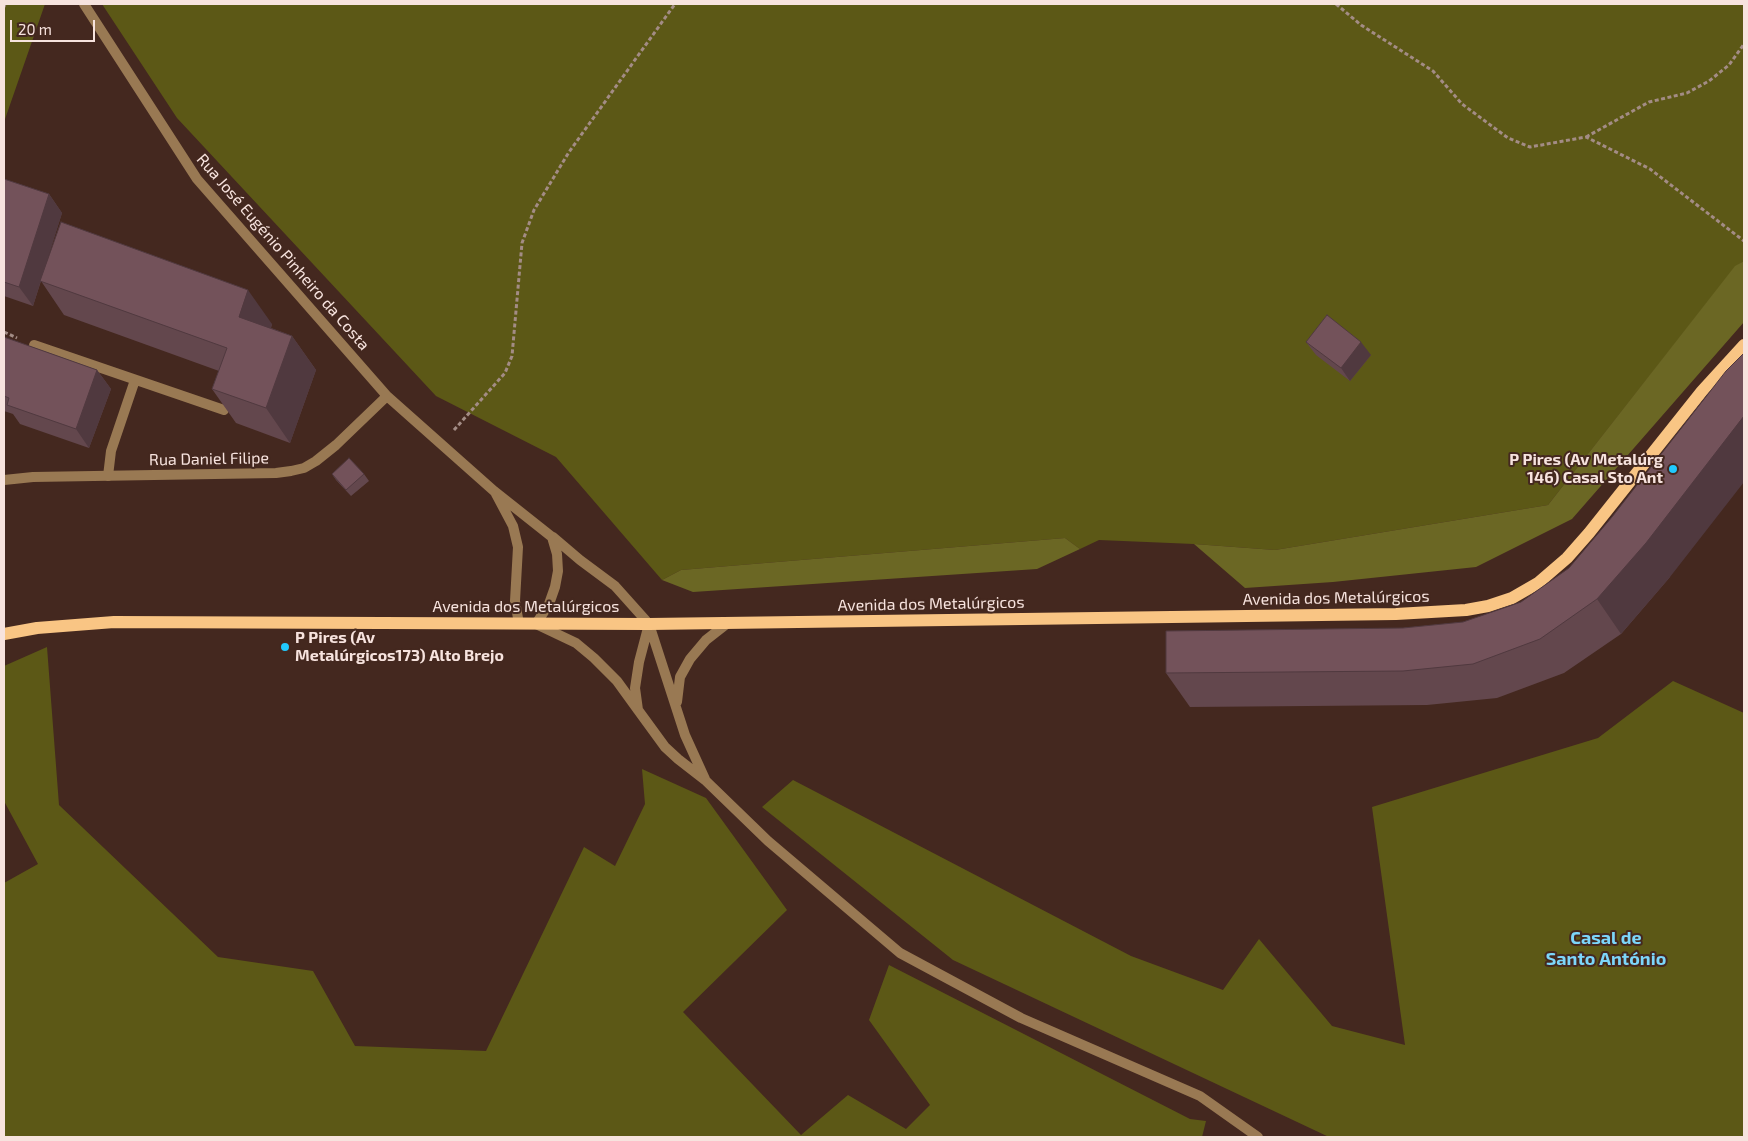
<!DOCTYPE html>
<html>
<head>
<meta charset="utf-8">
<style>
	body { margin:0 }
	#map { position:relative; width:1748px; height:1141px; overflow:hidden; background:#44281f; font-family:"Exo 2",sans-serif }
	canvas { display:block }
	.frame { position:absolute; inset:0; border:5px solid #f7e3de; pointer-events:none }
	.scale { position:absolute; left:10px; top:20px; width:85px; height:22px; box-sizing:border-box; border:2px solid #f7e3de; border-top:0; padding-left:6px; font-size:15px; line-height:18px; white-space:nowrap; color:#f7e3de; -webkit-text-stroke:4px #44281f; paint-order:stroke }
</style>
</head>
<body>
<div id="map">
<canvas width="1748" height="1141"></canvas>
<div class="frame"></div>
<div class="scale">20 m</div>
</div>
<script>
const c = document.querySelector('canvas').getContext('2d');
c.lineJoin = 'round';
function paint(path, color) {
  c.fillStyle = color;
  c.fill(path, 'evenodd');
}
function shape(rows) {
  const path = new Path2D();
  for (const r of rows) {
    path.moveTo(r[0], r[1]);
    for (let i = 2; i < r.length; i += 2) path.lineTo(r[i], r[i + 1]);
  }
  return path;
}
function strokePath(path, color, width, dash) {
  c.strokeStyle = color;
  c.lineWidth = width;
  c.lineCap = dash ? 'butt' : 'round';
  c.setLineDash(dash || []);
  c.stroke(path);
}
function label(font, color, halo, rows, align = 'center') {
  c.font = font + ' "Exo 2",sans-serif';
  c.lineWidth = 4;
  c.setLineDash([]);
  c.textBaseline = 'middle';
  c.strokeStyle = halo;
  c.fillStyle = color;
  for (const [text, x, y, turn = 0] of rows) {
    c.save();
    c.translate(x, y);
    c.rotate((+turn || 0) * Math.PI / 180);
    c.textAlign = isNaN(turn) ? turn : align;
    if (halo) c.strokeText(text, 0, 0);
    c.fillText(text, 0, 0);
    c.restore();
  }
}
const green = shape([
	[4,4,45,4,4,122],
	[102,4,1744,4,1744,261,1735,267,1548,505,1275,550,1194,544,1099,540,1080,549,1065,538,681,570,662,580,556,457,436,396,177,118],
	[47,647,59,805,218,957,313,971,355,1046,486,1051,584,847,615,866,645,804,642,769,706,798,787,910,683,1012,801,1135,848,1095,906,1129,930,1105,869,1020,889,965,1190,1119,1206,1121,1202,1137,4,1137,4,883,38,864,4,801,4,666],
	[1673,681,1744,713,1744,1137,1329,1137,953,960,762,807,793,780,1131,956,1223,990,1259,939,1332,1026,1405,1045,1372,807,1598,738]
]);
const forest = shape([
	[1744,261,1744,322,1572,519,1476,567,1333,582,1245,588,1194,544,1275,550,1548,505,1735,266],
	[1065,538,1080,549,1037,569,693,592,662,580,681,570]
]);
const path = shape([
	[1336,4,1361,25,1433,71,1462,104,1508,138,1530,147,1586,137,1650,169,1744,241],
	[4,7,5,4],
	[1586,137,1649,102,1687,93,1709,81,1729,65,1744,44],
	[4,332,17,338],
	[454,430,505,373,512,356,522,243,534,210,569,152,675,4]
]);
const lane = shape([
	[34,345,224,410],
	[108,476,111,451,135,380]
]);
const street = shape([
	[84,4,197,179,387,396,494,491,552,537,557,554,558,571,555,587,549,604,536,624,576,643,594,658,617,681,638,710],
	[4,480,33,477,276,473,291,471,304,468,316,461,336,445,387,396],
	[496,494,513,526,518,547,515,601,519,624],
	[553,537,580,560,615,586,649,624,685,735,705,779],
	[649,624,639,662,635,688,638,710,665,747,678,759,705,780,768,841,900,953,1021,1018,1200,1096,1258,1137],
	[677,702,680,677,690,659,706,640,729,622]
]);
const primary = shape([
	[4,634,37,628,114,622,649,624,1396,614,1466,610,1488,606,1512,598,1538,583,1567,558,1589,533,1702,391,1744,345]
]);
const wall = shape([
	[4,179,49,194,62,213,41,279,272,324,271,328,292,336,316,370,290,443,236,423,212,389,219,371,64,315,41,281,33,306,4,296],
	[4,337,97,370,111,389,89,448,20,424,13,414,4,411],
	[1306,342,1371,355,1350,381,1316,355],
	[332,474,364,474,369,481,351,496,336,480],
	[1670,577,1621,634,1564,673,1497,698,1427,705,1190,707,1166,673,1403,628,1463,622]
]);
const shadedWall = shape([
	[49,194,62,213,33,306,19,287],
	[248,290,272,324,263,351,239,317],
	[292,336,316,370,290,443,266,408],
	[1361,342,1371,355,1350,381,1341,368],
	[97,370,111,389,89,448,76,429],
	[1744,416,1744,482,1670,577,1621,634,1597,599]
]);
const building = shape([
	[4,179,49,194,19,287,4,282,4,179],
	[61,222,248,290,239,317,292,336,266,408,212,389,227,348,40,281,61,222],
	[1327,315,1361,342,1341,368,1306,342,1327,315],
	[4,337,97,370,76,429,7,405,9,398,4,396,4,337],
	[1744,353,1744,416,1646,543,1597,599,1540,639,1473,664,1403,671,1166,673,1166,631,1403,628,1463,622,1521,602,1569,568,1612,517,1726,371,1744,353],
	[349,458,364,474,346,490,332,474,349,458]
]);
const markers = [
	[1673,469,5,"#21c9fd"],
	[285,647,5,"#21c9fd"]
];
const streetNames = [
	["Rua José Eugénio Pinheiro da Costa",283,252,49],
	["Rua Daniel Filipe",209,459,-1],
	["Avenida dos Metalúrgicos",1336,598,-1],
	["Avenida dos Metalúrgicos",931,604,-1],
	["Avenida dos Metalúrgicos",526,607]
];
const poiNames = [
	["P Pires (Av Metalúrg",1663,460],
	["146) Casal Sto Ant",1663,478],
	["P Pires (Av",295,638,"left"],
	["Metalúrgicos173) Alto Brejo",295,656,"left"]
];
const neighbourhoodNames = [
	["Casal de",1606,938],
	["Santo António",1606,959]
];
paint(green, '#5c5816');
paint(forest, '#6b6724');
strokePath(path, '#a38c85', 3, [4, 2.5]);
strokePath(lane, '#997953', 10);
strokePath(street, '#997953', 10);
strokePath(primary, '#f9c584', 12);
paint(wall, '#63474d');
paint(shadedWall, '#50393f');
paint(building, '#73525a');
strokePath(building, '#50393f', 1);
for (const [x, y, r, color] of markers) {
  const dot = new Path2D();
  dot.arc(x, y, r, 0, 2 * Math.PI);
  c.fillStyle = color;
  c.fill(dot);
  strokePath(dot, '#44281f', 2);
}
label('16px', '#f7e3de', '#44281f', streetNames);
label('bold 16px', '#f7e3de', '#44281f', poiNames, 'right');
label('bold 18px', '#7cd6fa', '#44281f', neighbourhoodNames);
</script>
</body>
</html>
